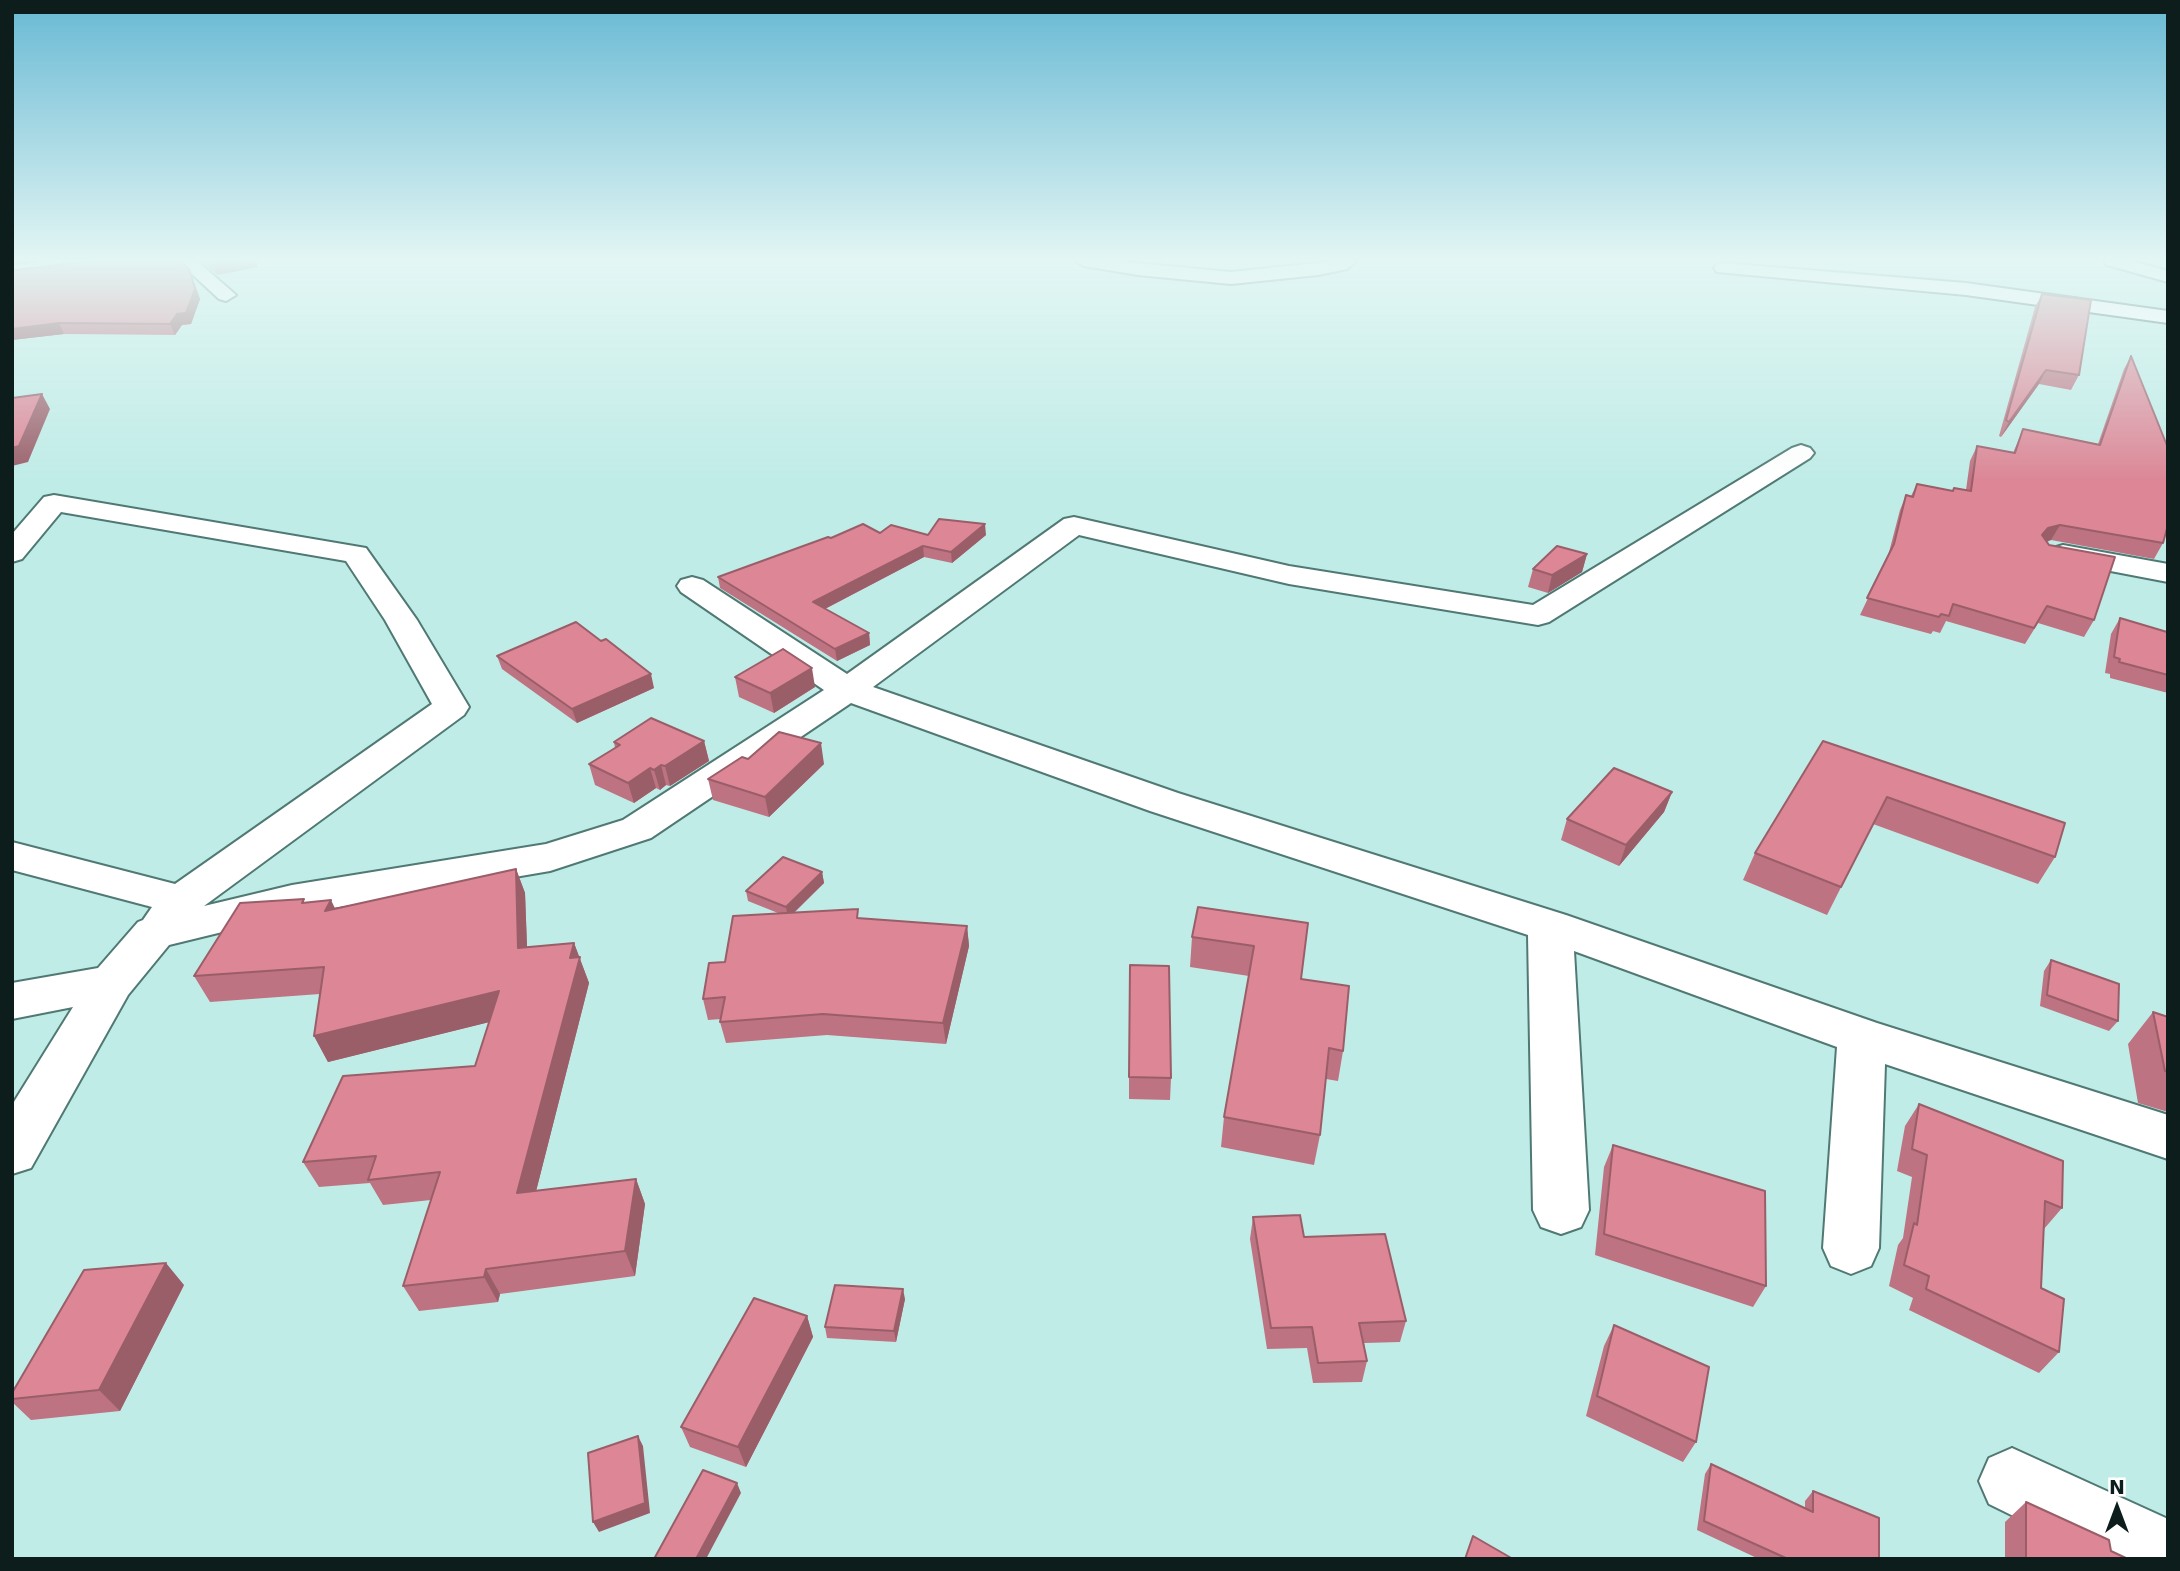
<!DOCTYPE html>
<html>
<head>
<meta charset="utf-8">
<style>
	body { margin:0 }
	#map { position:relative; width:2180px; height:1571px; overflow:hidden; background:#c0ece7; font-family:"DejaVu Sans",sans-serif }
	canvas { display:block }
	.frame { position:absolute; inset:0; border:14px solid #0c1d1c; pointer-events:none }
	.north { position:absolute; left:2082px; top:1473px; width:70px; height:70px; -webkit-text-stroke:5px #fff; paint-order:stroke; rotate:0deg; font-size:19px; font-weight:700; line-height:28px; text-align:center; color:#0c1d1c }
	.north::after { content:''; display:block; margin:auto; width:24px; height:32px; background:#0c1d1c; clip-path:polygon(50% 0,100% 100%,50% 72%,0 100%) }
</style>
</head>
<body>
<div id="map">
<canvas width="2180" height="1571"></canvas>
<div class="frame"></div>
<div class="north">N</div>
</div>
<script>
const c = document.querySelector('canvas').getContext('2d');
c.lineJoin = 'round';
function shape(rows) {
  const path = new Path2D();
  for (const r of rows) {
    path.moveTo(r[0], r[1]);
    for (let i = 2; i < r.length; i += 2) path.lineTo(r[i], r[i + 1]);
  }
  return path;
}
function strokePath(path, color, width, dash) {
  c.strokeStyle = color;
  c.lineWidth = width;
  c.lineCap = dash ? 'butt' : 'round';
  c.setLineDash(dash || []);
  c.stroke(path);
}
function paint(path, color) {
  c.fillStyle = color;
  c.fill(path, 'evenodd');
}
const minor = shape([
	[178,261,197,261,236,295,226,301,219,299,178,261],
	[1075,261,1115,261,1231,272,1335,261,1357,261,1347,269,1318,275,1231,284,1138,275,1084,266,1075,261],
	[1723,263,1966,283,2168,311,2168,323,1966,295,1717,272,1714,268,1717,264,1723,263],
	[1801,445,1810,448,1814,453,1810,458,1549,622,1538,625,1289,584,1079,535,873,687,1178,793,1566,915,1877,1023,2168,1115,2168,1159,1885,1064,1879,1248,1871,1266,1851,1274,1831,1266,1823,1248,1837,1047,1574,951,1589,1210,1581,1227,1561,1234,1541,1227,1533,1210,1528,935,1150,811,851,703,651,838,550,871,292,915,169,945,128,995,31,1168,12,1174,12,1105,73,1007,12,1019,12,983,98,968,138,922,143,920,152,907,12,870,12,842,175,884,432,704,385,620,346,561,61,512,22,559,12,562,12,534,44,497,54,495,366,548,417,620,469,707,464,715,204,906,292,885,546,844,623,820,824,690,681,592,677,586,681,580,692,577,703,580,847,674,1064,519,1074,517,1289,566,1533,605,1792,448,1801,445],
	[2063,545,2168,564,2168,582,2053,560,2048,554,2053,548,2063,545],
	[2012,1448,2168,1519,2168,1559,2101,1559,1989,1504,1979,1481,1989,1458,2012,1448]
]);
const tertiary = shape([
	[2104,261,2132,261,2168,271,2168,282,2107,265,2104,261]
]);
const wall = shape([
	[201,261,256,261,258,267,217,275],
	[12,268,15,270,193,279,200,299,191,324,182,325,175,335,64,334,12,340],
	[2042,294,2079,375,2071,390,2039,384,2001,437,1999,436,2035,307],
	[2131,356,2163,543,2154,559,2051,540,2047,542,2094,620,2084,637,2038,623,2025,644,1946,621,1940,633,1933,631,1931,634,1860,615,1888,556,1900,510,1906,495,1911,496,1917,484,1952,491,1954,488,1966,490,1970,461,1977,446,2013,453,2023,429,2098,444,2124,369],
	[880,533,928,535,986,535,952,563,924,557,825,609,869,633,870,645,837,661,720,588,718,577,831,538],
	[1587,554,1582,572,1548,593,1528,587,1533,569],
	[2120,618,2165,632,2168,627,2168,693,2110,678,2110,674,2105,673,2111,634],
	[497,656,654,688,577,723,502,669],
	[735,677,815,687,774,713,739,697],
	[704,741,709,761,670,786,666,785,660,790,656,788,634,803,595,785,589,764,615,748,614,742],
	[1823,741,2055,857,2038,884,1873,824,1827,915,1743,880,1755,853],
	[748,759,824,764,769,817,713,800,708,779],
	[1672,792,1664,812,1619,866,1561,840,1567,819],
	[516,869,525,893,527,947,574,943,589,983,536,1191,636,1179,645,1204,635,1276,500,1294,498,1302,419,1311,403,1286,431,1200,383,1205,370,1183,319,1187,303,1162,475,1066,489,1022,328,1062,314,1036,320,994,210,1002,194,976,305,902,335,909],
	[822,872,824,883,794,913,967,926,969,946,946,1044,827,1035,726,1043,720,1022,721,1019,708,1020,703,999,725,962,778,913,748,901,746,891],
	[1198,907,1301,979,1343,1051,1338,1081,1326,1079,1320,1135,1314,1165,1221,1147,1224,1117,1249,976,1190,967,1192,937],
	[2051,960,2118,1021,2109,1031,2040,1006,2044,971],
	[1129,987,1171,1078,1170,1100,1129,1099],
	[2153,1012,2168,1017,2168,1112,2138,1103,2128,1044],
	[1919,1104,2062,1208,2044,1229,2041,1288,2059,1352,2039,1373,1909,1310,1913,1298,1889,1286,1898,1245,1903,1238,1912,1177,1897,1171,1905,1126],
	[1613,1145,1766,1286,1753,1307,1595,1255,1604,1167],
	[1253,1217,1304,1237,1406,1321,1400,1342,1364,1343,1367,1361,1362,1382,1313,1383,1307,1348,1267,1349,1250,1239],
	[184,1285,120,1411,31,1420,12,1402,12,1393],
	[905,1299,896,1342,827,1338,825,1327],
	[807,1316,813,1337,746,1467,690,1447,681,1427],
	[1614,1325,1696,1442,1683,1462,1586,1416,1604,1346],
	[1711,1464,1805,1508,1805,1501,1813,1491,1879,1559,1759,1559,1697,1530,1705,1474],
	[2026,1502,2111,1551,2128,1559,2005,1559,2005,1522]
]);
const shadedWall = shape([
	[12,261,49,261,14,265,12,268],
	[237,261,256,261,258,267,217,275,213,265],
	[189,269,200,299,191,324,182,325,175,335,170,324],
	[59,323,64,334,12,340,12,329],
	[2046,370,2039,384,2001,437,2009,422],
	[42,394,50,409,28,462,12,466,12,448],
	[985,524,986,535,952,563,951,552],
	[2060,525,2051,540,2040,543,2042,535,2048,528],
	[923,546,924,557,815,614,813,602],
	[1587,554,1582,572,1548,593,1552,575],
	[869,633,870,645,837,661,835,649],
	[812,668,815,687,774,713,770,693],
	[651,674,654,688,577,723,572,709],
	[704,741,709,761,670,786,665,766],
	[821,743,824,764,769,817,765,797],
	[661,765,666,785,660,790,654,770],
	[650,768,656,788,634,803,628,783],
	[1672,792,1664,812,1619,866,1626,845],
	[516,869,525,893,528,973,518,948],
	[822,872,824,883,788,918,786,907],
	[331,900,343,925,325,911],
	[967,926,969,946,946,1044,943,1023],
	[574,943,589,983,529,1219,517,1193],
	[499,991,510,1017,328,1062,314,1036],
	[636,1179,645,1204,635,1276,625,1251],
	[166,1263,184,1285,120,1411,99,1390],
	[486,1269,500,1294,498,1302,484,1277],
	[903,1289,905,1299,896,1342,894,1331],
	[807,1316,813,1337,746,1467,738,1447],
	[638,1436,643,1446,650,1513,599,1532,593,1522],
	[737,1483,741,1493,706,1559,696,1559]
]);
const building = shape([
	[90,261,180,261,189,269,195,289,186,313,177,314,170,324,59,323,12,329,12,268,15,270,90,261],
	[208,261,237,261,213,265,208,261],
	[2042,294,2091,300,2079,375,2046,370,2009,422,2006,420,2042,294],
	[2131,356,2168,448,2168,525,2163,543,2060,525,2048,528,2042,535,2049,545,2115,557,2094,620,2047,606,2034,628,1953,604,1949,616,1941,614,1939,617,1867,598,1894,544,1906,495,1913,497,1917,484,1953,491,1954,488,1971,491,1977,446,2015,453,2023,429,2100,445,2131,356],
	[42,394,19,446,12,448,12,398,42,394],
	[939,519,985,524,951,552,923,546,813,602,869,633,835,649,718,577,828,537,831,538,863,524,880,533,891,525,928,535,939,519],
	[1557,546,1587,554,1552,575,1533,569,1557,546],
	[2120,618,2167,632,2168,630,2168,675,2119,662,2120,659,2114,657,2120,618],
	[576,622,601,641,606,639,651,674,572,709,497,656,576,622],
	[783,649,812,668,770,693,735,677,783,649],
	[651,718,704,741,665,766,661,765,654,770,650,768,628,783,589,764,620,745,614,742,651,718],
	[779,732,821,743,765,797,708,779,742,757,748,759,779,732],
	[1823,741,2065,823,2055,857,1887,797,1841,887,1755,853,1823,741],
	[1614,768,1672,792,1626,845,1567,819,1614,768],
	[783,857,822,872,786,907,746,891,783,857],
	[516,869,518,948,574,943,570,958,580,957,517,1193,636,1179,625,1251,486,1269,484,1277,403,1286,440,1172,368,1180,376,1156,303,1162,343,1076,475,1066,499,991,314,1036,324,967,194,976,240,903,304,899,302,903,331,900,325,911,516,869],
	[1198,907,1308,923,1301,979,1349,986,1343,1051,1329,1048,1320,1135,1224,1117,1254,946,1192,937,1198,907],
	[858,909,857,918,967,926,943,1023,823,1014,720,1022,725,997,703,999,709,963,725,962,733,916,858,909],
	[2051,960,2119,984,2118,1021,2047,995,2051,960],
	[1130,965,1169,966,1171,1078,1129,1077,1130,965],
	[2153,1012,2168,1017,2168,1072,2165,1071,2153,1012],
	[1919,1104,2063,1161,2062,1208,2045,1201,2041,1288,2064,1299,2059,1352,1926,1289,1929,1276,1904,1265,1914,1223,1917,1225,1927,1155,1912,1149,1919,1104],
	[1613,1145,1765,1191,1766,1286,1604,1234,1613,1145],
	[1300,1215,1304,1237,1385,1234,1406,1321,1359,1323,1367,1361,1318,1363,1312,1327,1271,1328,1253,1217,1300,1215],
	[166,1263,99,1390,12,1399,12,1393,84,1270,166,1263],
	[835,1285,903,1289,894,1331,825,1327,835,1285],
	[754,1298,807,1316,738,1447,681,1427,754,1298],
	[1614,1325,1709,1367,1696,1442,1597,1396,1614,1325],
	[638,1436,645,1503,593,1522,588,1453,638,1436],
	[1711,1464,1813,1512,1813,1491,1879,1518,1879,1559,1788,1559,1704,1521,1711,1464],
	[703,1470,737,1483,696,1559,654,1559,703,1470],
	[2026,1502,2109,1540,2111,1551,2128,1559,2026,1559,2026,1502],
	[1473,1536,1513,1559,1465,1559,1473,1536]
]);
strokePath(minor, '#507974', 4);
strokePath(tertiary, '#507974', 4);
paint(minor, '#fff');
paint(tertiary, '#fff');
paint(wall, '#bd7381');
paint(shadedWall, '#9a5e69');
paint(building, '#dc8696');
strokePath(building, '#9a5e69', 2);
const sky = c.createLinearGradient(0, 0, 0, 481);
sky.addColorStop(0, '#68b9d4');
sky.addColorStop(0.54, '#e3f6f4');
sky.addColorStop(1, '#e3f6f400');
c.fillStyle = sky;
c.fillRect(0, 0, 2180, 481);
</script>
</body>
</html>
